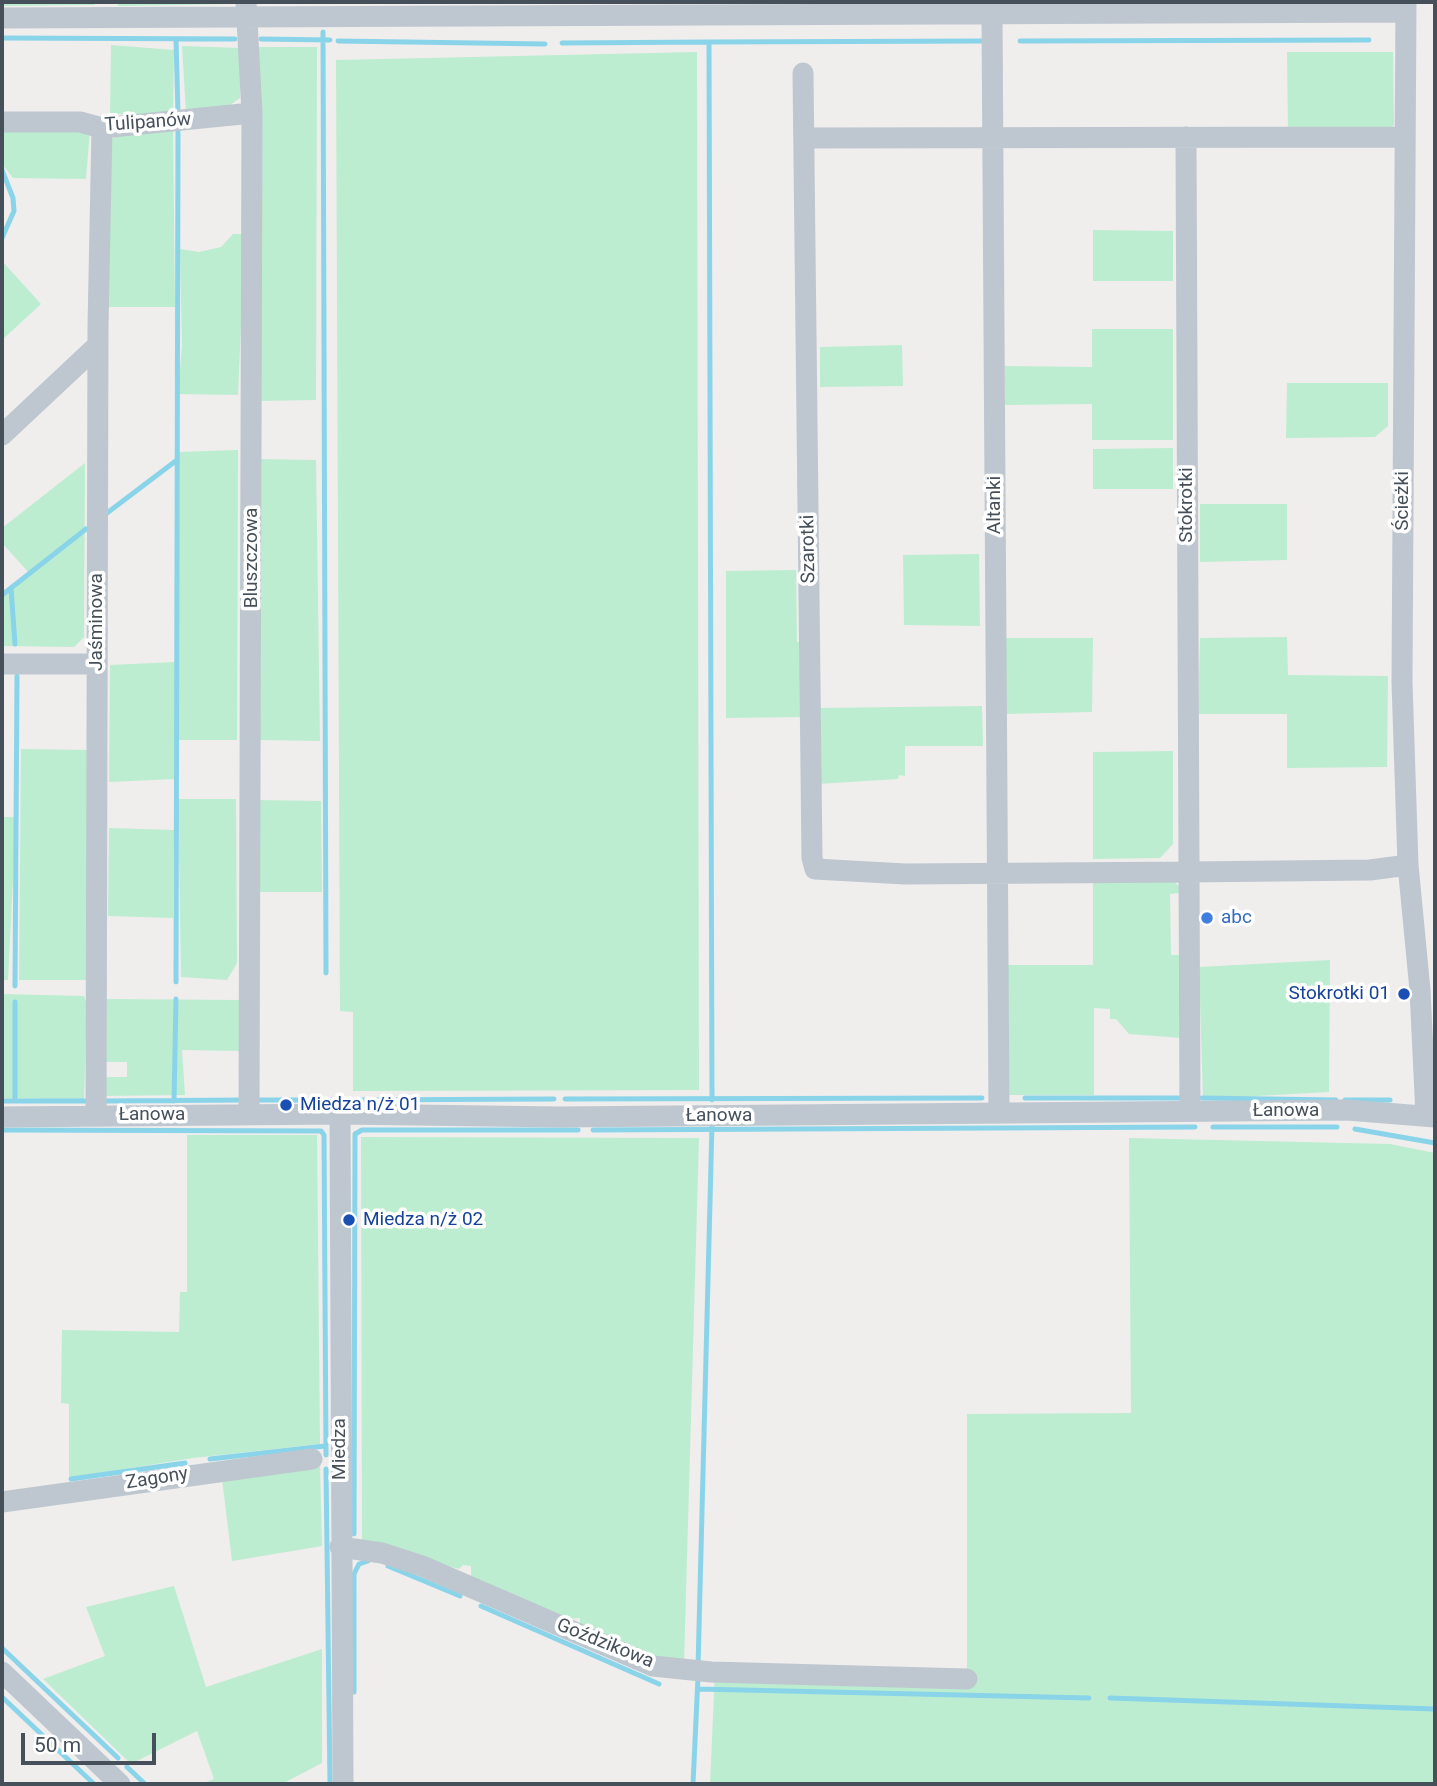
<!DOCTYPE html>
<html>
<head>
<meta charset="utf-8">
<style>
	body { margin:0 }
	#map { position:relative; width:1437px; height:1786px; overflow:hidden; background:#f0eded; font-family:Roboto,sans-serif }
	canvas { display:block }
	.frame { position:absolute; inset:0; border:4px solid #46505a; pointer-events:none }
	.scale { position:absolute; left:21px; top:1733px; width:135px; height:32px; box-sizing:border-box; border:4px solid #46505a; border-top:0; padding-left:9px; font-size:21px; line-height:24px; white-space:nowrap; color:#46505a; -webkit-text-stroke:5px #fff; paint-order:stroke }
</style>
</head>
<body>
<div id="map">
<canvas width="1437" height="1786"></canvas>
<div class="frame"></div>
<div class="scale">50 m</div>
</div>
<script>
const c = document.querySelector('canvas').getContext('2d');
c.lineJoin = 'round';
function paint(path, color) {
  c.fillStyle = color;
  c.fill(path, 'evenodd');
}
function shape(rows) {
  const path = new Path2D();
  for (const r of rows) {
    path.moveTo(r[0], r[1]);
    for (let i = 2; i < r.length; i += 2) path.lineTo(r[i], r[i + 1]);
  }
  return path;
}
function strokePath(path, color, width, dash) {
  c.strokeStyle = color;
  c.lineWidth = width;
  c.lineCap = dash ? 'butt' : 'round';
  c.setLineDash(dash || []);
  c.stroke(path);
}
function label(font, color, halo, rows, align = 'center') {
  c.font = font + ' Roboto,sans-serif';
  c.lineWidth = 7;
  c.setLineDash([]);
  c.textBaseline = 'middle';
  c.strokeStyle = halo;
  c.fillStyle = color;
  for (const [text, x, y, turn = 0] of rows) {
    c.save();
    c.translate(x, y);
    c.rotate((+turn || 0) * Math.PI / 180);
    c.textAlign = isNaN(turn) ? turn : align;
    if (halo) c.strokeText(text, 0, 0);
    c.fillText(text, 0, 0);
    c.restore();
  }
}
const green = shape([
	[2,2,97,2,94,5,2,6],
	[118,2,235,2,235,4,118,6],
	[111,45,174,50,173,115,110,114],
	[182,46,240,48,240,98,226,108,186,113],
	[258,47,317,47,316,400,258,401],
	[697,52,699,1090,353,1091,353,1012,340,1011,336,60],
	[1287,52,1393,52,1394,125,1388,132,1288,132],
	[90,130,86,179,13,178,2,164,2,131],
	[173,130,175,307,105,307,106,147,117,133],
	[1093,230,1173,231,1173,281,1093,281],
	[233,234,245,234,238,395,178,394,182,345,180,249,199,252,221,247],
	[2,261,41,304,2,340],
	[1092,329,1173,329,1173,440,1092,440,1092,404,1005,405,1005,366,1092,367],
	[902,345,903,386,820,387,820,347],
	[1287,383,1388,383,1388,426,1375,437,1286,438],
	[1173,448,1173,489,1093,489,1093,449],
	[238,450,237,740,179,740,179,452],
	[259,459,316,460,320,741,257,740],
	[85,463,84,637,74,647,2,646,2,597,29,573,2,543,2,528],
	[1200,504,1287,504,1287,560,1200,562],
	[979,554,980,626,904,625,903,555],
	[796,570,797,642,804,642,802,717,726,718,726,571],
	[1287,637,1288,675,1388,676,1387,767,1287,768,1287,714,1198,714,1200,638],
	[1005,638,1093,638,1092,712,1005,714],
	[175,662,174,779,109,782,110,665],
	[982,706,983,746,905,746,905,776,899,775,898,779,817,784,816,708],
	[21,749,90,750,89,980,19,980],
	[1173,751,1173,844,1160,858,1093,859,1093,752],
	[178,799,236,799,237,963,227,980,181,977],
	[257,800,321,801,322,892,257,892],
	[2,817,16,817,8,980,2,980],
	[109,828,174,830,173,918,108,916],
	[1093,878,1171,879,1180,887,1180,893,1170,894,1171,955,1181,955,1181,1038,1129,1034,1116,1019,1110,1019,1110,1009,1094,1008,1094,1095,1009,1095,1007,965,1093,965],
	[1330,960,1329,1092,1203,1099,1199,967],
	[2,994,84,996,87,1005,84,1100,2,1098],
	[106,999,240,1000,241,1051,182,1050,185,1095,102,1096,101,1077,127,1077,127,1062,101,1062],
	[187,1135,317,1135,320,1444,193,1458,69,1478,69,1404,61,1403,62,1330,179,1332,180,1292,187,1292],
	[361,1137,699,1138,684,1663,651,1658,580,1623,580,1618,557,1620,471,1579,471,1566,463,1565,459,1569,362,1541],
	[1129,1138,1390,1144,1435,1153,1435,1784,710,1784,715,1671,967,1679,967,1414,1131,1413],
	[320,1465,322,1546,232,1561,222,1479],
	[174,1586,206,1687,322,1649,322,1763,282,1784,201,1784,214,1779,197,1731,131,1764,43,1679,105,1656,86,1607]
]);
const stream = shape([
	[323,32,326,973],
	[2,38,235,39],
	[176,39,178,114],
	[261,39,330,40],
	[338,41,545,44],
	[1020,41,1369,40],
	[709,42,983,41],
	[562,43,709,42,712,1100],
	[2,170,13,198,14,211,2,238],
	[107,513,177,460],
	[11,588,15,644],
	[2,595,86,529],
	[176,982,178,132],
	[15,986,17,676],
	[1025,1098,1179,1098],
	[1202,1098,1336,1100],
	[565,1099,982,1098],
	[259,1100,331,1100],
	[342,1100,554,1099],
	[1345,1100,1390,1100],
	[2,1101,85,1101],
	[15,1101,15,1002],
	[106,1101,243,1100],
	[174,1101,176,999],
	[1213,1127,1337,1127],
	[1355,1129,1435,1143],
	[2,1130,321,1131,324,1135,326,1455],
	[593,1130,1195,1127],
	[210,1459,325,1446],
	[326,1469,330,1784],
	[71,1479,185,1463],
	[354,1534,355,1134,362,1130,578,1130],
	[388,1566,460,1596],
	[481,1606,659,1684],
	[2,1648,118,1758],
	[698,1667,712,1124],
	[698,1689,1089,1698],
	[354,1692,354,1574,359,1564,368,1561],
	[2,1697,94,1784],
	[1110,1698,1435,1709],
	[127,1767,145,1784],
	[693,1784,698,1677]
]);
const minor = shape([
	[246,2,252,113,249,1114],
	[1406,2,1402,682,1408,865,1420,990,1426,1116],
	[992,15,999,1113],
	[2,18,1406,12],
	[803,73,812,858,815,869,905,874,1188,872,1370,870,1408,865],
	[2,122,80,122,102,128,252,113],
	[1186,137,1190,1111],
	[804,138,1405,137],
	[2,435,97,346],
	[2,664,97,664],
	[340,1114,343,1784],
	[96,1116,98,326,102,128],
	[2,1117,340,1114,560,1117,1347,1110,1435,1117],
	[2,1502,312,1459],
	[340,1547,382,1553,422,1566,653,1666,711,1672,967,1679],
	[2,1672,120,1784]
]);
const markers = [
	[1207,918,7,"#3f7fe0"],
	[1404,994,7,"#1a4fb4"],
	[286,1105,7,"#1a4fb4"],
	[349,1220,7,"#1a4fb4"]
];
const streetNames = [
	["Tulipanów",148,123,-4],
	["Ścieżki",1403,501,-90],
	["Altanki",995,505,-90],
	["Stokrotki",1187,505,-90],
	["Szarotki",809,549,-91],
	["Bluszczowa",252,558,-90],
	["Jaśminowa",97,622,-90],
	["Łanowa",1286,1111],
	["Łanowa",152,1115],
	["Łanowa",719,1116],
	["Miedza",340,1449,-90],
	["Zagony",157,1479,-9],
	["Goździkowa",605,1644,22]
];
const shopNames = [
	["abc",1221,918]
];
const transitNames = [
	["Stokrotki 01",1390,994,"right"],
	["Miedza n/ż 01",300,1105],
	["Miedza n/ż 02",363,1220]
];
paint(green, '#bcedd0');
strokePath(stream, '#8ad4e9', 5);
strokePath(minor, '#bec7cf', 21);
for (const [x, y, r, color] of markers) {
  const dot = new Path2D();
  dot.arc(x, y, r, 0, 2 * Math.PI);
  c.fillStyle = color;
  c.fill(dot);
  strokePath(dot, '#fff', 2.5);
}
label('19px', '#46505a', '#fff', streetNames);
label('19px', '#366cbe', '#fff', shopNames, 'left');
label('19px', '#164399', '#fff', transitNames, 'left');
</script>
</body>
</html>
